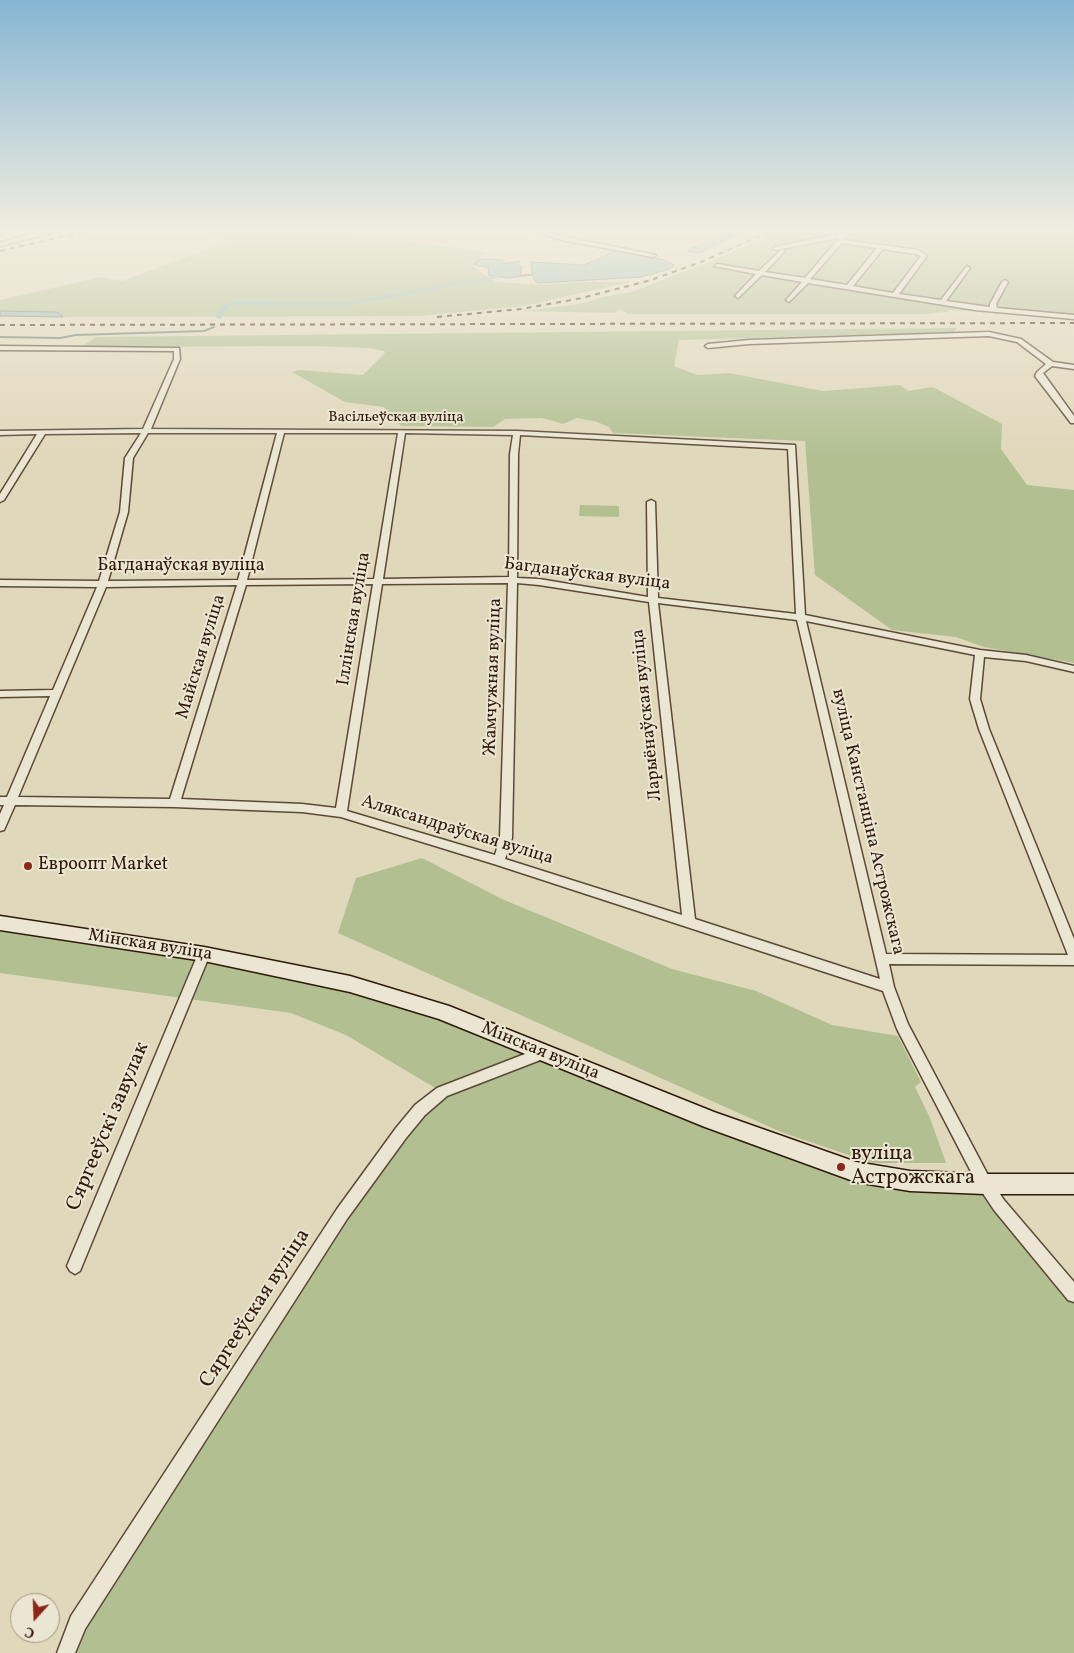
<!DOCTYPE html>
<html>
<head>
<meta charset="utf-8">
<style>
	body { margin:0 }
	#map { position:relative; width:1074px; height:1653px; overflow:hidden; background:#e0d8bb; font-family:Vollkorn,serif }
	canvas { display:block }
	.north { position:absolute; left:10px; top:1593px; width:50px; height:50px; box-sizing:border-box; background:#ebe6d3; border:1px solid #a09482; border-radius:50%; rotate:200deg; font-size:14px; font-weight:700; line-height:20px; text-align:center; color:#2f1909 }
	.north::after { content:''; display:block; margin:auto; width:18px; height:22px; background:#8f2418; clip-path:polygon(50% 0,100% 100%,50% 72%,0 100%) }
</style>
</head>
<body>
<div id="map">
<canvas width="1074" height="1653"></canvas>
<div class="north">С</div>
</div>
<script>
const c = document.querySelector('canvas').getContext('2d');
c.lineJoin = 'round';
function paint(path, color) {
  c.fillStyle = color;
  c.fill(path, 'evenodd');
}
function shape(rows) {
  const path = new Path2D();
  for (const r of rows) {
    path.moveTo(r[0], r[1]);
    for (let i = 2; i < r.length; i += 2) path.lineTo(r[i], r[i + 1]);
  }
  return path;
}
function strokePath(path, color, width, dash) {
  c.strokeStyle = color;
  c.lineWidth = width;
  c.lineCap = dash ? 'butt' : 'round';
  c.setLineDash(dash || []);
  c.stroke(path);
}
function label(font, color, halo, rows, align = 'center') {
  c.font = font + ' Vollkorn,serif';
  c.lineWidth = 4;
  c.setLineDash([]);
  c.textBaseline = 'middle';
  c.strokeStyle = halo;
  c.fillStyle = color;
  for (const [text, x, y, turn = 0] of rows) {
    c.save();
    c.translate(x, y);
    c.rotate((+turn || 0) * Math.PI / 180);
    c.textAlign = isNaN(turn) ? turn : align;
    if (halo) c.strokeText(text, 0, 0);
    c.fillText(text, 0, 0);
    c.restore();
  }
}
const green = shape([
	[237,228,284,228,351,233,488,253,469,264,496,282,543,285,581,282,630,282,524,306,419,316,63,317,57,312,0,311,0,300,101,277,122,281,228,242,210,234],
	[784,228,1074,228,1074,316,1004,310,999,312,949,310,948,312,925,314,628,314,620,309,614,313,524,311,586,303,602,297,631,292,715,260],
	[957,328,954,332,679,340,674,366,697,375,729,373,823,391,900,385,908,391,933,387,1002,424,1001,449,1027,485,1074,490,1074,663,984,647,956,637,892,630,815,575,805,441,613,433,609,427,597,422,577,418,563,424,542,418,505,419,493,427,401,426,384,407,345,402,292,372,299,370,363,375,385,353,384,351,369,348,314,346,81,347,96,337],
	[580,505,619,506,619,517,579,516],
	[422,858,504,900,672,969,756,991,832,1025,898,1036,921,1082,915,1087,930,1118,946,1163,872,1163,781,1132,338,933,356,878],
	[0,923,350,984,827,1163,985,1184,1074,1294,1074,1653,66,1653,342,1214,442,1092,346,1035,291,1013,0,973]
]);
const water = shape([
	[732,228,753,228,699,253,687,251,732,228],
	[621,251,664,260,674,265,670,269,641,277,538,283,535,281,533,275,508,278,490,276,488,274,489,268,473,264,478,260,484,259,503,260,502,264,520,261,518,264,522,267,520,275,526,275,532,274,531,262,584,265,614,252,621,251],
	[0,311,57,312,63,317,0,316,0,311]
]);
const stream = shape([
	[0,337,60,338,76,335,204,331,214,327]
]);
const canal = shape([
	[497,275,500,277,499,278,346,306,234,305,227,307,221,319,216,318,223,305,234,301,346,302,497,275]
]);
const minor = shape([
	[527,228,536,228,562,236,656,255,653,257,561,240,527,228],
	[842,228,849,228,854,233,845,237,844,240,918,250,926,255,926,257,899,294,941,300,967,266,970,268,946,301,990,307,990,304,1002,282,1005,280,1008,282,996,304,997,308,1074,315,1074,319,975,310,808,283,789,302,786,300,802,282,762,275,738,298,735,296,736,295,756,274,714,266,717,264,759,271,782,249,785,251,784,252,765,272,805,278,839,238,776,250,773,248,774,247,847,232,842,228],
	[842,243,877,248,847,285,810,279,842,243],
	[883,249,916,254,921,256,893,293,853,286,883,249],
	[989,332,1021,339,1053,362,1074,365,1074,369,1052,366,1043,373,1074,416,1074,423,1071,423,1035,376,1037,372,1046,364,1017,342,989,336,749,344,708,348,705,346,708,344,749,340,989,332],
	[0,346,179,348,180,359,151,429,517,431,795,445,805,615,980,650,1026,655,1074,666,1074,672,1026,661,984,657,980,699,989,729,1074,939,1074,965,889,964,894,987,908,1024,990,1179,1004,1200,1074,1282,1074,1302,1068,1300,994,1210,980,1189,897,1029,883,991,497,865,341,817,302,812,174,807,15,805,4,830,0,831,0,814,4,805,0,805,0,797,7,797,50,696,0,697,0,691,53,690,97,587,0,586,0,580,99,581,120,512,125,458,141,433,45,434,4,500,0,502,0,494,37,434,0,435,0,431,143,429,174,359,174,351,0,350,0,346],
	[148,433,277,433,238,580,108,581,128,512,133,458,148,433],
	[284,433,398,433,374,579,247,580,284,433],
	[405,433,513,435,510,454,509,577,383,579,405,433],
	[520,435,788,449,796,614,658,598,655,502,651,500,647,502,648,597,539,579,517,578,518,454,520,435],
	[508,583,500,838,495,855,347,811,382,584,508,583],
	[517,583,539,585,649,602,682,915,505,859,512,838,517,583],
	[373,584,336,808,302,804,181,799,246,585,373,584],
	[237,585,170,799,18,797,106,587,237,585],
	[658,603,797,620,880,979,695,919,658,603],
	[806,621,975,655,970,699,979,729,1068,955,886,954,806,621],
	[204,949,208,950,210,954,80,1271,75,1274,70,1271,67,1266,198,954,200,950,204,949],
	[543,1047,548,1049,550,1053,548,1057,447,1096,425,1115,406,1138,347,1219,85,1629,75,1653,57,1653,71,1616,337,1209,396,1128,415,1105,437,1088,543,1047]
]);
const tertiary = shape([
	[57,228,71,228,0,246,0,242,57,228]
]);
const secondary = shape([
	[0,916,204,947,350,976,449,1006,714,1112,856,1162,910,1171,985,1174,1074,1174,1074,1194,985,1194,910,1191,856,1182,705,1127,439,1019,350,992,204,961,0,930,0,916]
]);
const rail = shape([
	[0,251,101,228],
	[437,317,521,309,582,298,651,280,701,262,778,228],
	[0,325,1074,323]
]);
const markers = [
	[28,866,5,"#8f2418"],
	[841,1167,5,"#8f2418"]
];
const farStreetnames = [
	["Васільеўская вуліца",396,418]
];
const streetNames = [
	["Багданаўская вуліца",181,567],
	["Багданаўская вуліца",587,575,7],
	["Іллінская вуліца",355,619,-81],
	["Майская вуліца",202,657,-73],
	["Жамчужная вуліца",494,677,-88],
	["Ларыёнаўская вуліца",648,715,-96],
	["вуліца Канстанціна Астрожскага",867,822,77],
	["Аляксандраўская вуліца",457,831,17],
	["Мінская вуліца",150,946,9],
	["Мінская вуліца",540,1052,22]
];
const poiNames = [
	["Евроопт Market",38,866]
];
const nearStreetnames = [
	["Сяргееўскі завулак",109,1127,-67],
	["Сяргееўская вуліца",256,1309,-57]
];
const nearPoinames = [
	["вуліца",851,1155],
	["Астрожскага",851,1179]
];
paint(green, '#b1bf91');
paint(water, '#94b9b3');
strokePath(water, '#6c796f', 1);
strokePath(stream, '#6c796f', 2);
paint(canal, '#94b9b3');
strokePath(minor, '#5b4936', 3);
strokePath(tertiary, '#5b4936', 3);
strokePath(secondary, '#2f1909', 3);
paint(minor, '#ebe6d3');
paint(tertiary, '#ebe6d3');
paint(secondary, '#ebe6d3');
strokePath(rail, '#2f1909', 2, [5, 5]);
const sky = c.createLinearGradient(0, 0, 0, 460);
sky.addColorStop(0, '#86b6d3');
sky.addColorStop(0.5, '#f1ede0');
sky.addColorStop(1, '#f1ede000');
c.fillStyle = sky;
c.fillRect(0, 0, 1074, 460);
for (const [x, y, r, color] of markers) {
  const dot = new Path2D();
  dot.arc(x, y, r, 0, 2 * Math.PI);
  c.fillStyle = color;
  c.fill(dot);
  strokePath(dot, '#ebe6d3', 2);
}
label('15px', '#2f1909', '#ebe6d3', farStreetnames);
label('18px', '#2f1909', '#ebe6d3', streetNames);
label('18px', '#2f1909', '#ebe6d3', poiNames, 'left');
label('21px', '#2f1909', '#ebe6d3', nearStreetnames);
label('21px', '#2f1909', '#ebe6d3', nearPoinames, 'left');
</script>
</body>
</html>
